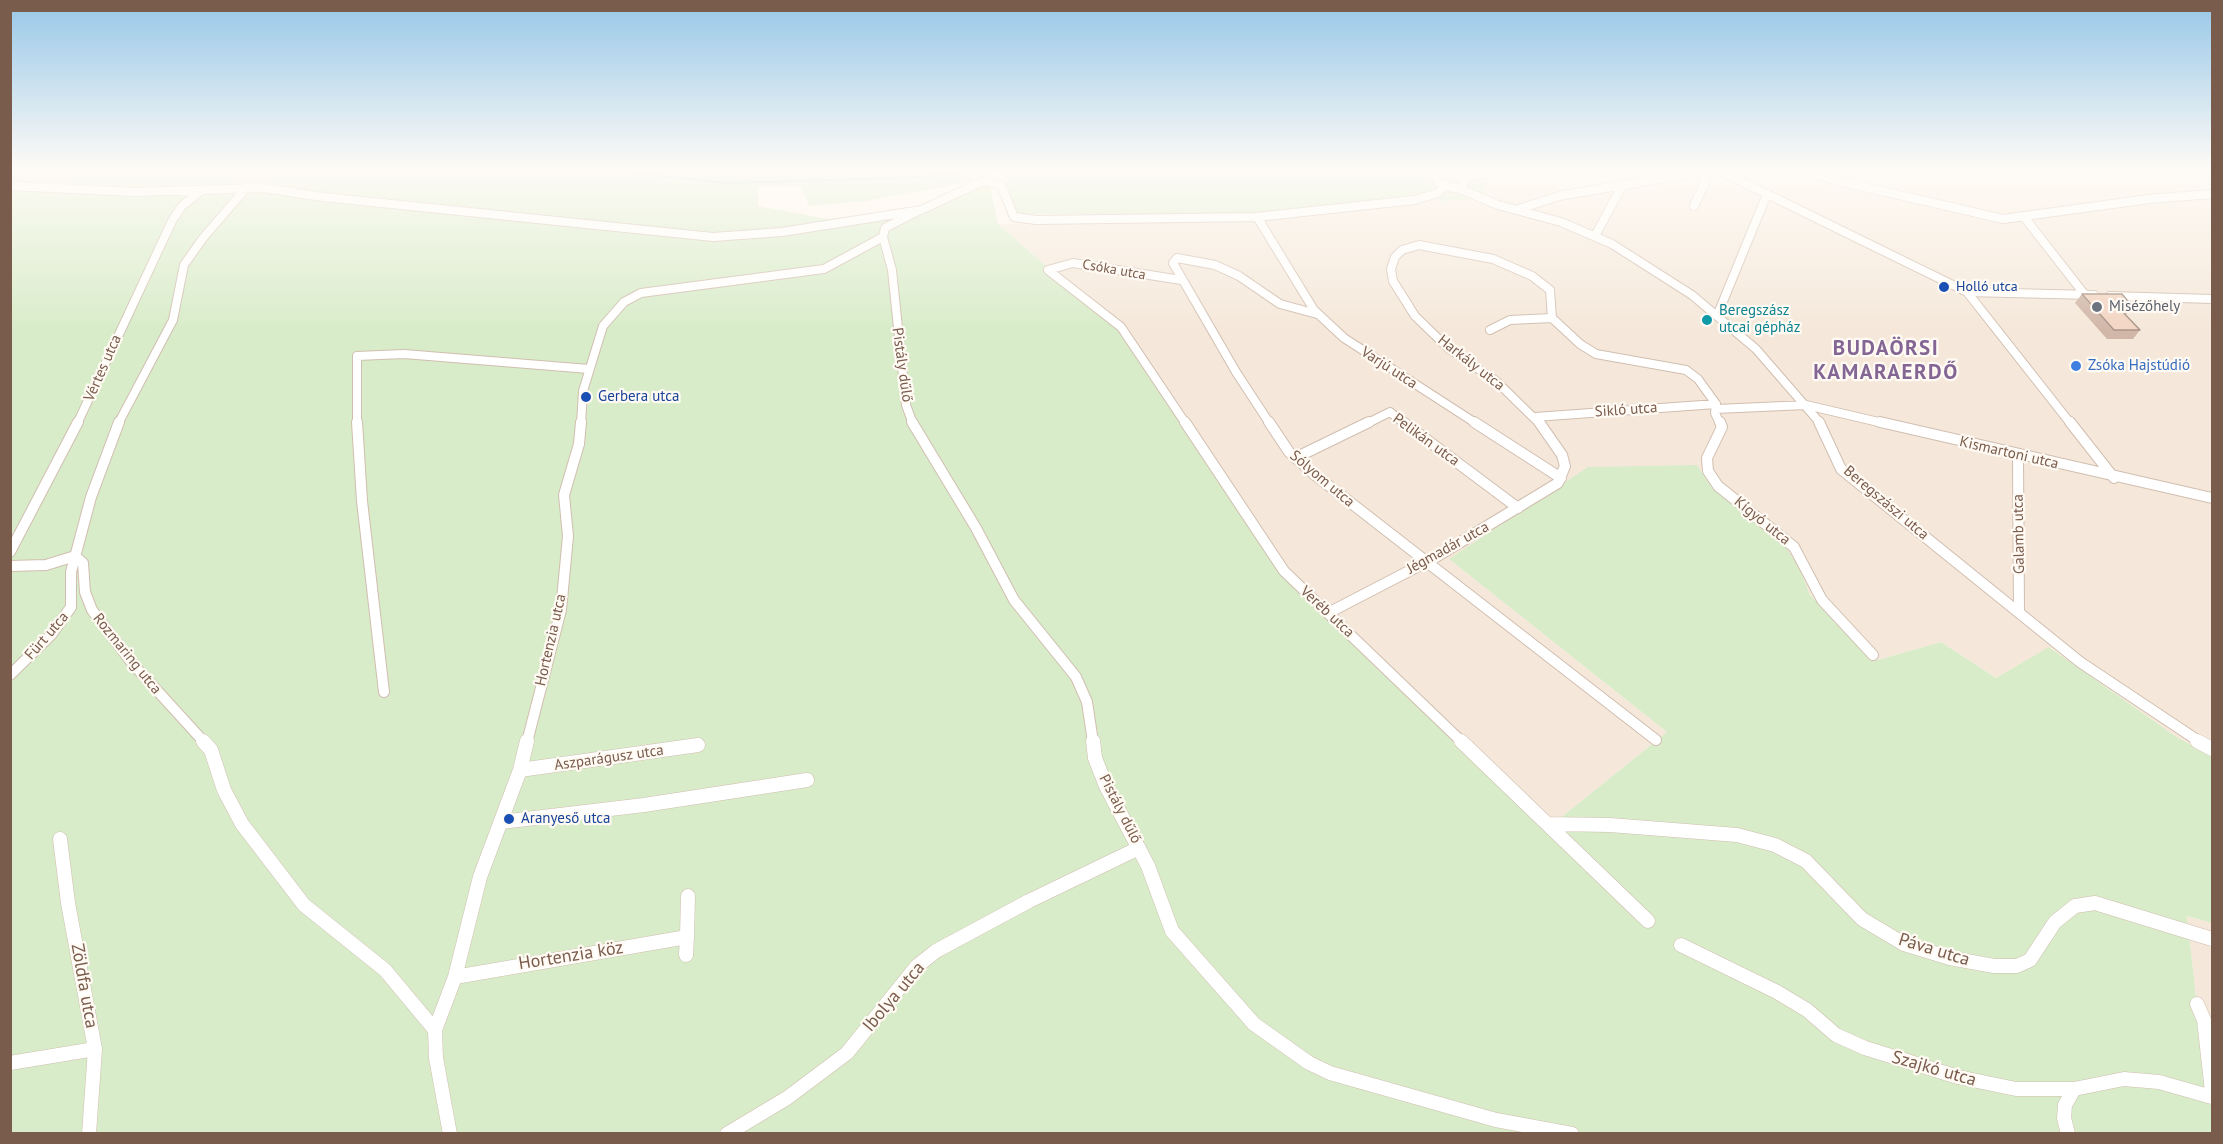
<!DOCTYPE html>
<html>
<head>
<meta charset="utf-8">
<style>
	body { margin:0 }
	#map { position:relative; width:2223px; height:1144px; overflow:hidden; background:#fdf6ec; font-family:"PT Sans",sans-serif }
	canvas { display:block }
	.frame { position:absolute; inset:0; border:12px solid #7a5c4d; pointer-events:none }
</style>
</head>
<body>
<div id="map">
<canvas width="2223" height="1144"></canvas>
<div class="frame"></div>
</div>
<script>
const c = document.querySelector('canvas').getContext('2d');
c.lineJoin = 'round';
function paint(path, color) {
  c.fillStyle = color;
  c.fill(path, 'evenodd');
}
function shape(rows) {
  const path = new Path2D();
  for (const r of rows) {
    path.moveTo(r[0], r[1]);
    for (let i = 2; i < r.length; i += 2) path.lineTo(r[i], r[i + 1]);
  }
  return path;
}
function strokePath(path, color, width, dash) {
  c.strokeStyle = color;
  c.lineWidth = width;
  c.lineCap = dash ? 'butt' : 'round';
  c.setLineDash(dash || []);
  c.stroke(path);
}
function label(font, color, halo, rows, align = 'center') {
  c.font = font + ' "PT Sans",sans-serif';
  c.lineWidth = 4.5;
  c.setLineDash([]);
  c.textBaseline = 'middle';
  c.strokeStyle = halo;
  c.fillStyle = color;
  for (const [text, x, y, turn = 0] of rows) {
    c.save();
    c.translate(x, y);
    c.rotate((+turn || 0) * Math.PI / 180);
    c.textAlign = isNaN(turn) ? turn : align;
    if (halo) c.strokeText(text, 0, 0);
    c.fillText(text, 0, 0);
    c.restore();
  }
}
const residential = shape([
	[1491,170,2212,170,2212,756,2178,738,2050,647,1996,678,1941,642,1874,661,1810,595,1799,567,1786,548,1712,488,1697,465,1449,559,1667,732,1548,828,1285,571,1052,271,998,224,1253,216,1484,192,1484,171],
	[2187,916,2212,923,2212,1099,2207,1097]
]);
const green = shape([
	[10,170,974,170,974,179,971,182,866,201,809,206,801,187,758,187,758,206,828,219,934,207,989,184,998,224,1052,271,1124,327,1266,547,1548,828,1667,732,1449,559,1588,467,1697,465,1712,488,1786,547,1799,567,1810,595,1874,661,1941,642,1996,678,2049,647,2178,738,2212,756,2212,923,2187,916,2207,1096,2212,1099,2212,1133,11,1133],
	[998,170,1491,170,1484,172,1484,193,1469,194,1475,199,1439,201,1439,197,1253,216,1018,214,1014,211,1004,178]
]);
const stream = shape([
	[601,170,728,183,898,178,1010,170]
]);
const streetFar2 = shape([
	[1445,170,1435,177,1440,184,1453,188,1463,186,1464,179,1449,170],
	[1718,170,1967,292,2094,295],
	[1807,170,1834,180,2003,219,2149,199,2212,194],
	[1462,177,1514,170],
	[10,186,134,192,264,188,323,197,713,237,782,232,921,210,983,181,1001,185,1014,217,1036,220,1257,217,1414,200,1438,193,1445,186],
	[1458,188,1498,205,1561,222,1612,244,1692,295,1756,349,1821,424],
	[1694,206,1710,171],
	[1519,209,1559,196,1711,170],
	[1257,217,1314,310,1344,338,1477,424],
	[2024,217,2085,295],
	[1595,236,1623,184],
	[883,237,892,270,906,405,913,424],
	[883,237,885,228,916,212],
	[1181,280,1073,263,1048,270,1121,327,1186,424],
	[1967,292,2071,424],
	[2110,296,2212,299],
	[1717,316,1767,194],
	[1490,330,1510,320,1552,318,1580,344,1596,354,1686,370,1698,379,1716,404,1715,413,1720,424],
	[1716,409,1806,405,1887,424],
	[1535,417,1716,404],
	[77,424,172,221,182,206,202,190],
	[118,424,173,320,184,265,203,238,247,187],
	[357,424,357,356,404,354,589,369],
	[581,424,583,391,603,326,624,302,641,293,824,269,883,237],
	[1270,424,1236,372,1173,263,1177,258,1215,265,1239,276,1280,304,1317,314],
	[1366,424,1390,412,1405,424],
	[1540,424,1496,381,1448,348,1415,316,1393,281,1391,269,1395,257,1402,250,1419,245,1493,259,1532,276,1550,290,1552,318]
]);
const streetFar1 = shape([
	[357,422,362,501,384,692],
	[912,422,976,528,1014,600,1076,677,1087,702,1093,742],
	[1185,422,1284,571,1462,742],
	[1269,422,1289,452,1315,475,1656,740],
	[1403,422,1518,508],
	[1474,422,1561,478],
	[1720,422,1722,427,1707,458,1708,471,1718,486,1794,547,1822,600,1873,655],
	[1819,422,1841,469,2080,662,2200,742],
	[1880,422,2212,498],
	[2070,422,2114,478],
	[2018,455,2019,613],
	[1295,458,1369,422],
	[10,552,78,422],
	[75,556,83,563,85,592,92,610,132,663,204,742],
	[10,566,46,565,75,556],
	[1330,612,1436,557,1558,483,1565,466,1562,455,1539,422],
	[10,675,51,635,71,607,71,572,91,497,119,422],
	[527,742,561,610,568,536,564,495,579,444,581,422]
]);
const street = shape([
	[203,741,211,750,224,790,242,824,304,905,385,970,435,1030],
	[1093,741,1095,758,1106,786,1148,866,1172,931,1254,1024,1309,1063,1330,1073,1496,1120,1572,1134],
	[1461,741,1648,921],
	[2197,741,2212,749],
	[520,770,698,745],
	[501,822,644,805,807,780],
	[1549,824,1610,825,1737,835,1775,845,1806,861,1862,919,1904,944,1950,958,1994,966,2017,966,2030,960,2055,922,2075,906,2095,903,2212,939],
	[60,839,68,903,95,1049,89,1134],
	[1681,945,1777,992,1807,1010,1836,1035,1865,1048,1958,1077,2016,1089,2074,1089,2124,1079,2159,1082,2212,1097],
	[686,955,687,937],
	[455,977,687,937,688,896],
	[2197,1004,2204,1020,2212,1092],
	[10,1063,95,1049],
	[450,1134,436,1058,435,1030,455,977,480,877,520,770,527,741],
	[727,1134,787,1098,847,1053,917,966,936,951,1029,901,1139,848],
	[2068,1134,2064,1118,2065,1105,2074,1089]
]);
const wall = shape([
	[2082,294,2132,306,2126,315,2140,330,2133,339,2107,339,2075,303]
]);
const building = shape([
	[2082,294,2122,294,2132,306,2117,306,2140,330,2114,330,2082,294]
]);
const markers = [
	[1944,287,6,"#1a4fb4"],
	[2097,307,6,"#6b7280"],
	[1707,320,6,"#0f9aa8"],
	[2076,366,6,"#3f7fe0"],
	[586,397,6,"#1a4fb4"],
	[509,819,6,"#1a4fb4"]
];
const farStreetnames = [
	["Csóka utca",1114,270,10]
];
const farTransitnames = [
	["Holló utca",1956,287]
];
const worshipNames = [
	["Misézőhely",2109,307]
];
const cultureNames = [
	["Beregszász",1719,311],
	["utcai gépház",1719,328]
];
const streetNames = [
	["Harkály utca",1471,363,38],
	["Pistály dűlő",902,365,82],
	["Vértes utca",103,368,-66],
	["Varjú utca",1389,368,33],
	["Sikló utca",1626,410,-4],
	["Pelikán utca",1426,440,36],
	["Kismartoni utca",2009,453,13],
	["Sólyom utca",1322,479,40],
	["Beregszászi utca",1886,503,40],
	["Kígyó utca",1762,521,39],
	["Galamb utca",2019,534,-91],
	["Jégmadár utca",1448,548,-29],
	["Veréb utca",1327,612,43],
	["Fürt utca",47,636,-49],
	["Hortenzia utca",551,640,-77],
	["Rozmaring utca",127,654,51],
	["Aszparágusz utca",609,758,-8],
	["Pistály dűlő",1120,809,63]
];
const shopNames = [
	["Zsóka Hajstúdió",2088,366]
];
const transitNames = [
	["Gerbera utca",598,397],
	["Aranyeső utca",521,819]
];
const nearStreetnames = [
	["Páva utca",1934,950,17],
	["Hortenzia köz",571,956,-9],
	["Zöldfa utca",84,986,80],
	["Ibolya utca",894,997,-50],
	["Szajkó utca",1934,1069,16]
];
const districtNames = [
	["BUDAÖRSI",1886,349],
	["KAMARAERDŐ",1886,373]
];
paint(residential, '#f5e8da');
paint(green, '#d8ecc9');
strokePath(stream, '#a5d3da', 2);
strokePath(streetFar2, '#d1beb0', 10);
strokePath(streetFar1, '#d1beb0', 12);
strokePath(street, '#d1beb0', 15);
strokePath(streetFar2, '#fff', 8);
strokePath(streetFar1, '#fff', 10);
strokePath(street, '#fff', 14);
paint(wall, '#d1b7a8');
paint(building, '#f3d5c3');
strokePath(building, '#aa9588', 1.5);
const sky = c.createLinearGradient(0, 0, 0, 331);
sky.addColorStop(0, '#97c7e8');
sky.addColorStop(0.51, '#fefbf6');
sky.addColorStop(1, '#fefbf600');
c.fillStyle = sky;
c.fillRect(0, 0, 2223, 331);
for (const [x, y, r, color] of markers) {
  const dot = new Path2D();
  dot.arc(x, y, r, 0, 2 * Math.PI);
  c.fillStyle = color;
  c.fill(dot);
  strokePath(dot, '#fffaf3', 2);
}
label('14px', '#7a5c4d', '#fffaf3', farStreetnames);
label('14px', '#164399', '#fffaf3', farTransitnames, 'left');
label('15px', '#5b616d', '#fffaf3', worshipNames, 'left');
label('15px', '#0d838f', '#fffaf3', cultureNames, 'left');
label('15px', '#7a5c4d', '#fffaf3', streetNames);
label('15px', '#366cbe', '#fffaf3', shopNames, 'left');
label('15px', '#164399', '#fffaf3', transitNames, 'left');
label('18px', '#7a5c4d', '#fffaf3', nearStreetnames);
c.letterSpacing = '1.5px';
label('bold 21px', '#846695', '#fffaf3', districtNames);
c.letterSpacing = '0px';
</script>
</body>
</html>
